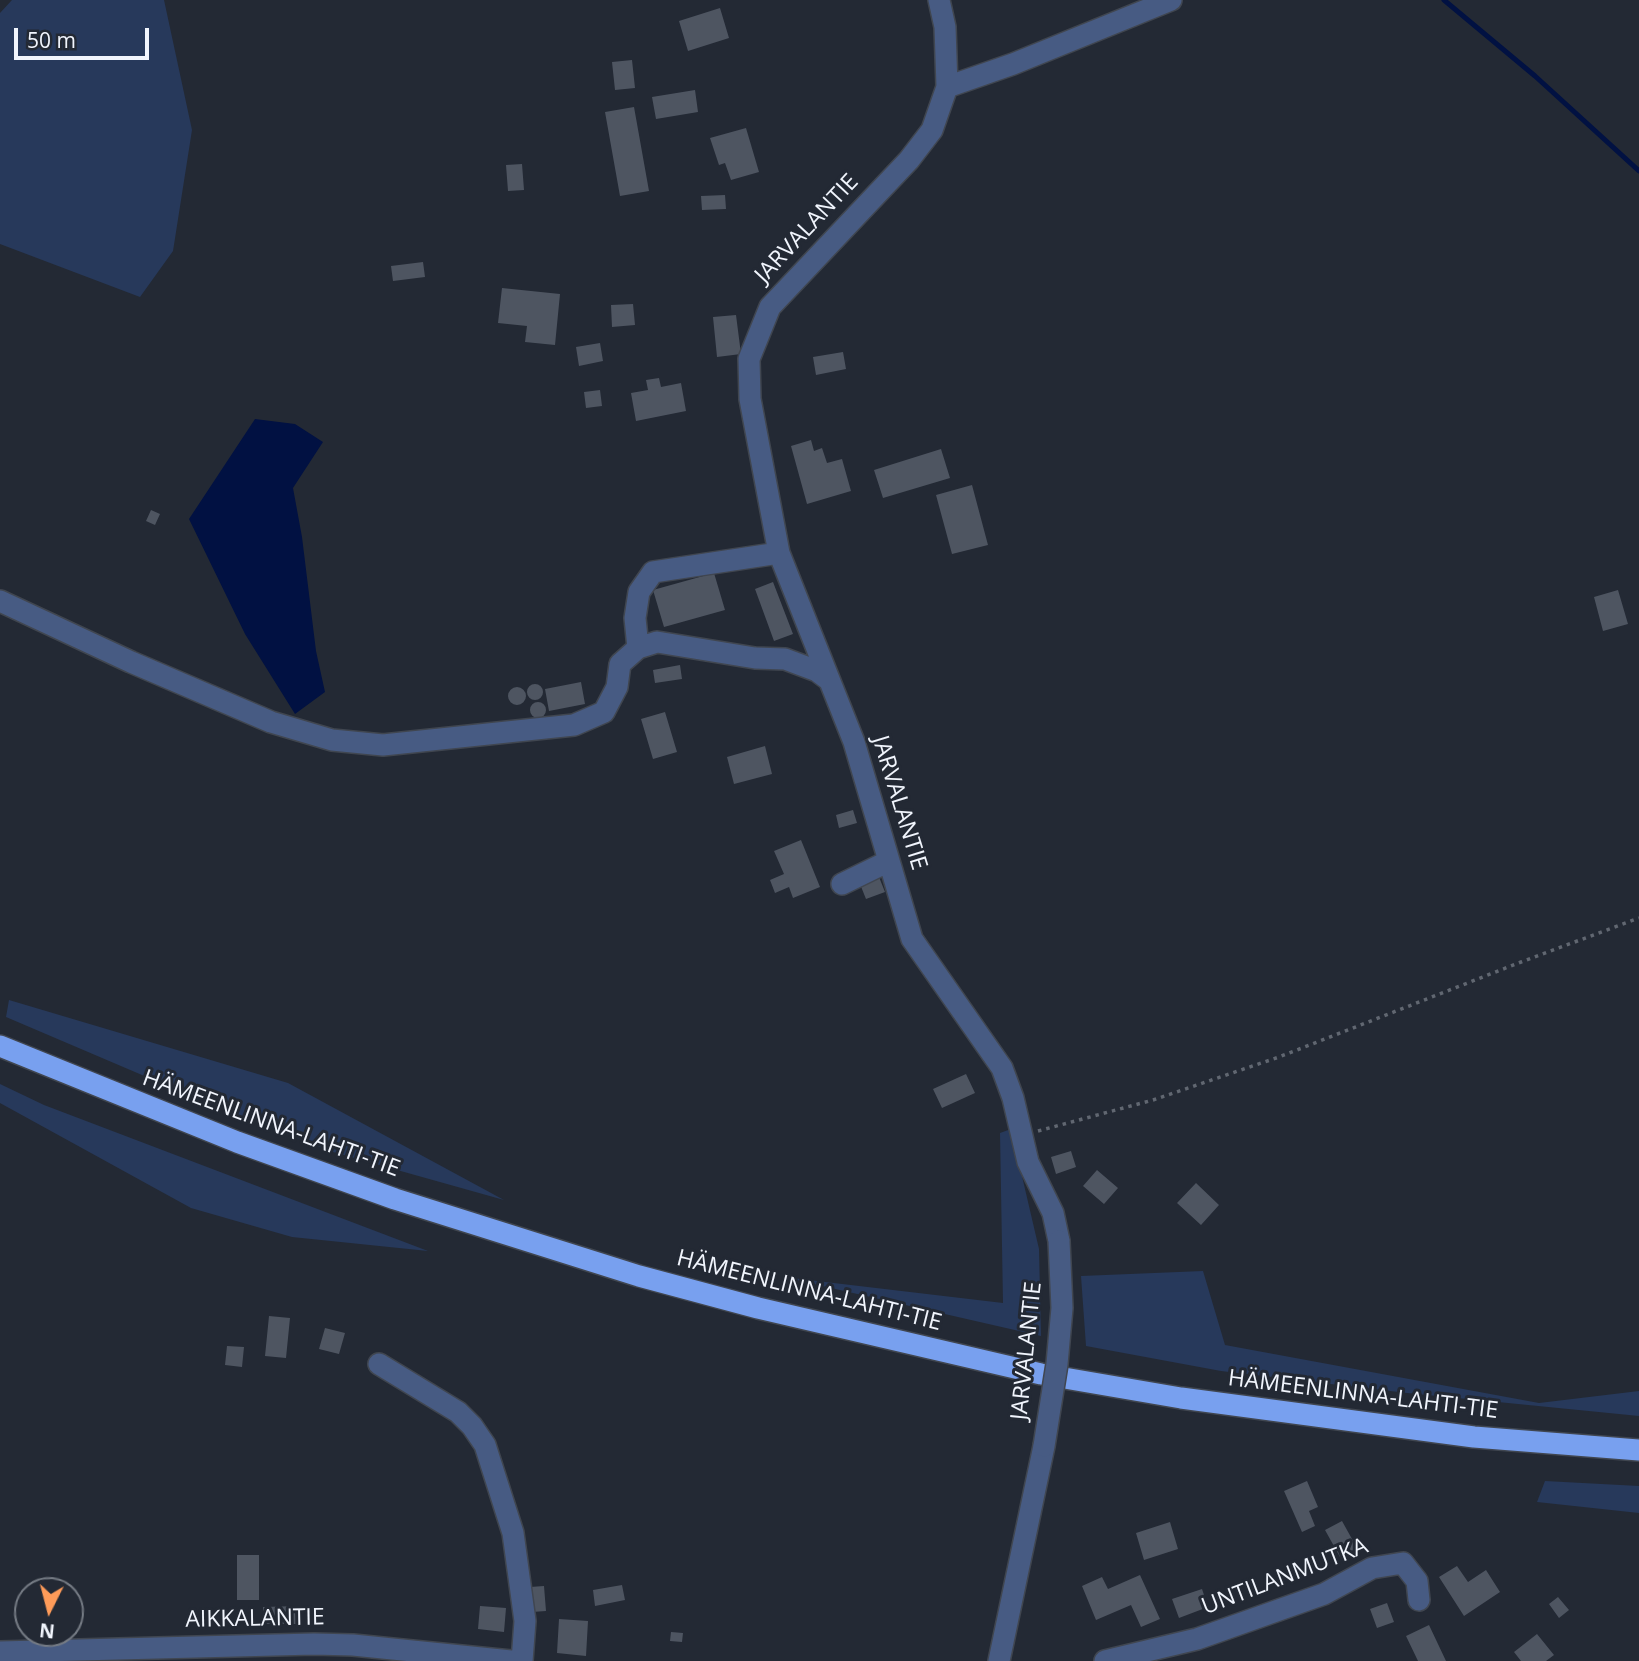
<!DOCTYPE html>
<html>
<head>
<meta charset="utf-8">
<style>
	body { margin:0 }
	#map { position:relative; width:1639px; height:1661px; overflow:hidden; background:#232934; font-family:"Open Sans",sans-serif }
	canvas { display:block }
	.north { position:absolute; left:14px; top:1577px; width:70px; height:70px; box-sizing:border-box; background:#232934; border:2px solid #757b84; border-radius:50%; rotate:186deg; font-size:19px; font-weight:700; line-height:28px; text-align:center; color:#f1f5fd }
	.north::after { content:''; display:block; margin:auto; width:24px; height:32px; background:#fe9b59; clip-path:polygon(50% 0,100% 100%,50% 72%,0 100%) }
	.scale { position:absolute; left:14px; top:28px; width:135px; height:32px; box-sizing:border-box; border:4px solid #f1f5fd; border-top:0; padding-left:9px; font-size:21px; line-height:24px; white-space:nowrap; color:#f1f5fd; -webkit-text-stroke:5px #232934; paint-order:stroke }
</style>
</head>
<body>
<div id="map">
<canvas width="1639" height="1661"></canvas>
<div class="north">N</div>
<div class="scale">50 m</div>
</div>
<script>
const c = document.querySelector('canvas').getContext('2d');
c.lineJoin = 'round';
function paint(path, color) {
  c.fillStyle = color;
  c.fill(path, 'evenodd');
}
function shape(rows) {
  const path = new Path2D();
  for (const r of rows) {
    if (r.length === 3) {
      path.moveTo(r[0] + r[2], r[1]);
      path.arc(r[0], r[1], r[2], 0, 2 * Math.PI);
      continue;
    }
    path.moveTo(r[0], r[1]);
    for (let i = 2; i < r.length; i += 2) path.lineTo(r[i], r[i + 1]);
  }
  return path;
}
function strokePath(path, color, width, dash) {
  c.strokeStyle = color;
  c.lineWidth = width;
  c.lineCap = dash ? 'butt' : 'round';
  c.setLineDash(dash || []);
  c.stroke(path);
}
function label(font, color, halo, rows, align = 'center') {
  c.font = font + ' "Open Sans",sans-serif';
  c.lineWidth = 6;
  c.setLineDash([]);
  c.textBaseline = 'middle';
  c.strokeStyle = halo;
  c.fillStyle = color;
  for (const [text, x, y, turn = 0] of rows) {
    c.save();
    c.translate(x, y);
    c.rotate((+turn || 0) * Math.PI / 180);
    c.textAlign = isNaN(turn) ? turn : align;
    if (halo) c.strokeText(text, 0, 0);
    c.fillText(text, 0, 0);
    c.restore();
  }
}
const green = shape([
	[12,0,164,0,192,130,173,251,140,297,0,244,0,13],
	[9,1000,288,1083,504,1200,333,1152,210,1104,6,1017],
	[0,1084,44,1105,428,1251,292,1237,191,1208,0,1103],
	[1011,1129,1039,1249,1041,1336,783,1277,1003,1303,1000,1133],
	[1203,1271,1225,1345,1539,1403,1639,1391,1639,1416,1407,1393,1221,1371,1086,1346,1081,1276],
	[1545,1481,1639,1486,1639,1513,1537,1502]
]);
const water = shape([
	[255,419,295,424,323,442,293,488,302,537,316,651,325,692,295,714,245,634,189,519]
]);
const stream = shape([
	[1444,0,1535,76,1639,171]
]);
const building = shape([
	[720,8,729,38,688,51,679,21],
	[632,60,635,88,615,90,612,62],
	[695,90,698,112,656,119,652,97],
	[634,107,649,191,620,196,605,112],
	[746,128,759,172,731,180,725,163,719,165,710,138],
	[522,164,524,190,508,191,506,165],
	[725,195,726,209,702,210,701,196],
	[423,262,425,277,393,281,391,266],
	[502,288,560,294,555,345,525,342,527,326,498,323],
	[633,304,635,325,612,327,611,305],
	[736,315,741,354,717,357,713,317],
	[600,343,603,361,579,366,576,347],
	[843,352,846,369,816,375,813,357],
	[659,378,661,387,681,383,686,411,636,421,631,393,648,390,646,380],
	[600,390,602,406,586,408,584,392],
	[811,440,814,451,822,448,827,463,842,459,851,491,807,504,791,446],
	[941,449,950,478,883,498,874,470],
	[972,485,988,545,952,554,936,495],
	[151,510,160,514,155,525,146,521],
	[714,573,725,610,664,627,653,590],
	[773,582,793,634,774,641,755,589],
	[1618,590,1628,624,1603,631,1594,597],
	[680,665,682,679,655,683,653,670],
	[581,682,585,704,549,711,545,689],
	[535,692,8],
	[517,696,9],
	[538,710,8],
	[665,712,677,752,653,759,641,719],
	[765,746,772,774,734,784,727,757],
	[853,810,857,823,839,828,836,815],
	[801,840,820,887,793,898,789,887,775,893,770,880,784,874,774,851],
	[879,877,885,892,866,899,860,884],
	[966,1074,975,1093,942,1108,933,1089],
	[1071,1151,1076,1167,1056,1174,1051,1157],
	[1097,1170,1118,1188,1104,1204,1083,1186],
	[1196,1183,1219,1205,1201,1225,1177,1203],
	[269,1316,290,1318,286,1358,265,1356],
	[325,1328,345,1333,339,1354,319,1349],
	[227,1346,244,1347,242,1367,225,1365],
	[1307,1481,1318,1507,1309,1511,1315,1526,1302,1532,1284,1491],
	[1342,1521,1357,1548,1340,1557,1325,1530],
	[1170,1522,1178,1549,1144,1560,1136,1533],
	[237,1555,259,1555,259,1600,237,1600],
	[1457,1566,1468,1582,1486,1570,1500,1592,1464,1616,1439,1577],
	[1140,1575,1160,1619,1141,1627,1131,1605,1096,1620,1082,1586,1102,1577,1108,1589],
	[622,1585,625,1600,595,1606,593,1590],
	[544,1586,546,1611,532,1612,530,1587],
	[1202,1589,1208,1607,1179,1618,1172,1599],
	[1558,1597,1569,1610,1559,1618,1549,1604],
	[1387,1603,1394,1622,1377,1628,1370,1609],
	[300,1606,300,1624,263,1624,263,1607],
	[480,1606,506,1608,504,1632,478,1629],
	[559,1619,588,1621,586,1656,557,1653],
	[1429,1625,1446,1661,1418,1661,1406,1636],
	[671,1632,683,1633,682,1642,670,1641],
	[1537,1634,1554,1655,1546,1661,1521,1661,1514,1652]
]);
const path = shape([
	[1038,1131,1153,1100,1279,1057,1521,962,1639,918]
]);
const minor = shape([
	[939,0,945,27,947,87,932,130,909,160,770,307,749,359,750,399,779,553,854,742,912,939,1002,1068,1013,1098,1028,1162,1053,1213,1059,1241],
	[947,87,1013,64,1171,0],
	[0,601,131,662,271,722,332,740,383,745,574,725,604,712,617,687,620,664,638,648,657,642,755,658,785,659,817,671,829,680],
	[638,648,635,618,639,592,653,572,779,553],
	[842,884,889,861],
	[379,1364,458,1412,472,1426,485,1445,513,1533,525,1621,522,1661],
	[0,1652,314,1644,353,1645,511,1661],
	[999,1661,1044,1446],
	[1105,1661,1197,1639,1324,1594,1372,1568,1403,1563,1417,1581,1419,1600]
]);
const highway = shape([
	[0,1046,237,1142,395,1199,639,1276,758,1308,1041,1374,1181,1398,1474,1437,1639,1450]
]);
const minorBridge = shape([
	[1044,1446,1057,1364,1062,1308,1059,1241]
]);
const streetNames = [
	["JARVALANTIE",807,229,-47],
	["JARVALANTIE",899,803,73],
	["HÄMEENLINNA-LAHTI-TIE",271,1124,20],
	["HÄMEENLINNA-LAHTI-TIE",809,1291,14],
	["JARVALANTIE",1027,1351,-84],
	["HÄMEENLINNA-LAHTI-TIE",1363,1395,7],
	["UNTILANMUTKA",1285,1577,-21],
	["AIKKALANTIE",255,1619,-1]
];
paint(green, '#27395b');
paint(water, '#011142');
strokePath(stream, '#011142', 5);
paint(building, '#4e5561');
strokePath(minor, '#404650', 24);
strokePath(highway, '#404650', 24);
strokePath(path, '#616771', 3.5, [3.5, 5]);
strokePath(minor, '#475b83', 21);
strokePath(highway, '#78a0ef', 21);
strokePath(minorBridge, '#404650', 24, []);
strokePath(minorBridge, '#475b83', 21);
label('23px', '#f1f5fd', '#232934', streetNames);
</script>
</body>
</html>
